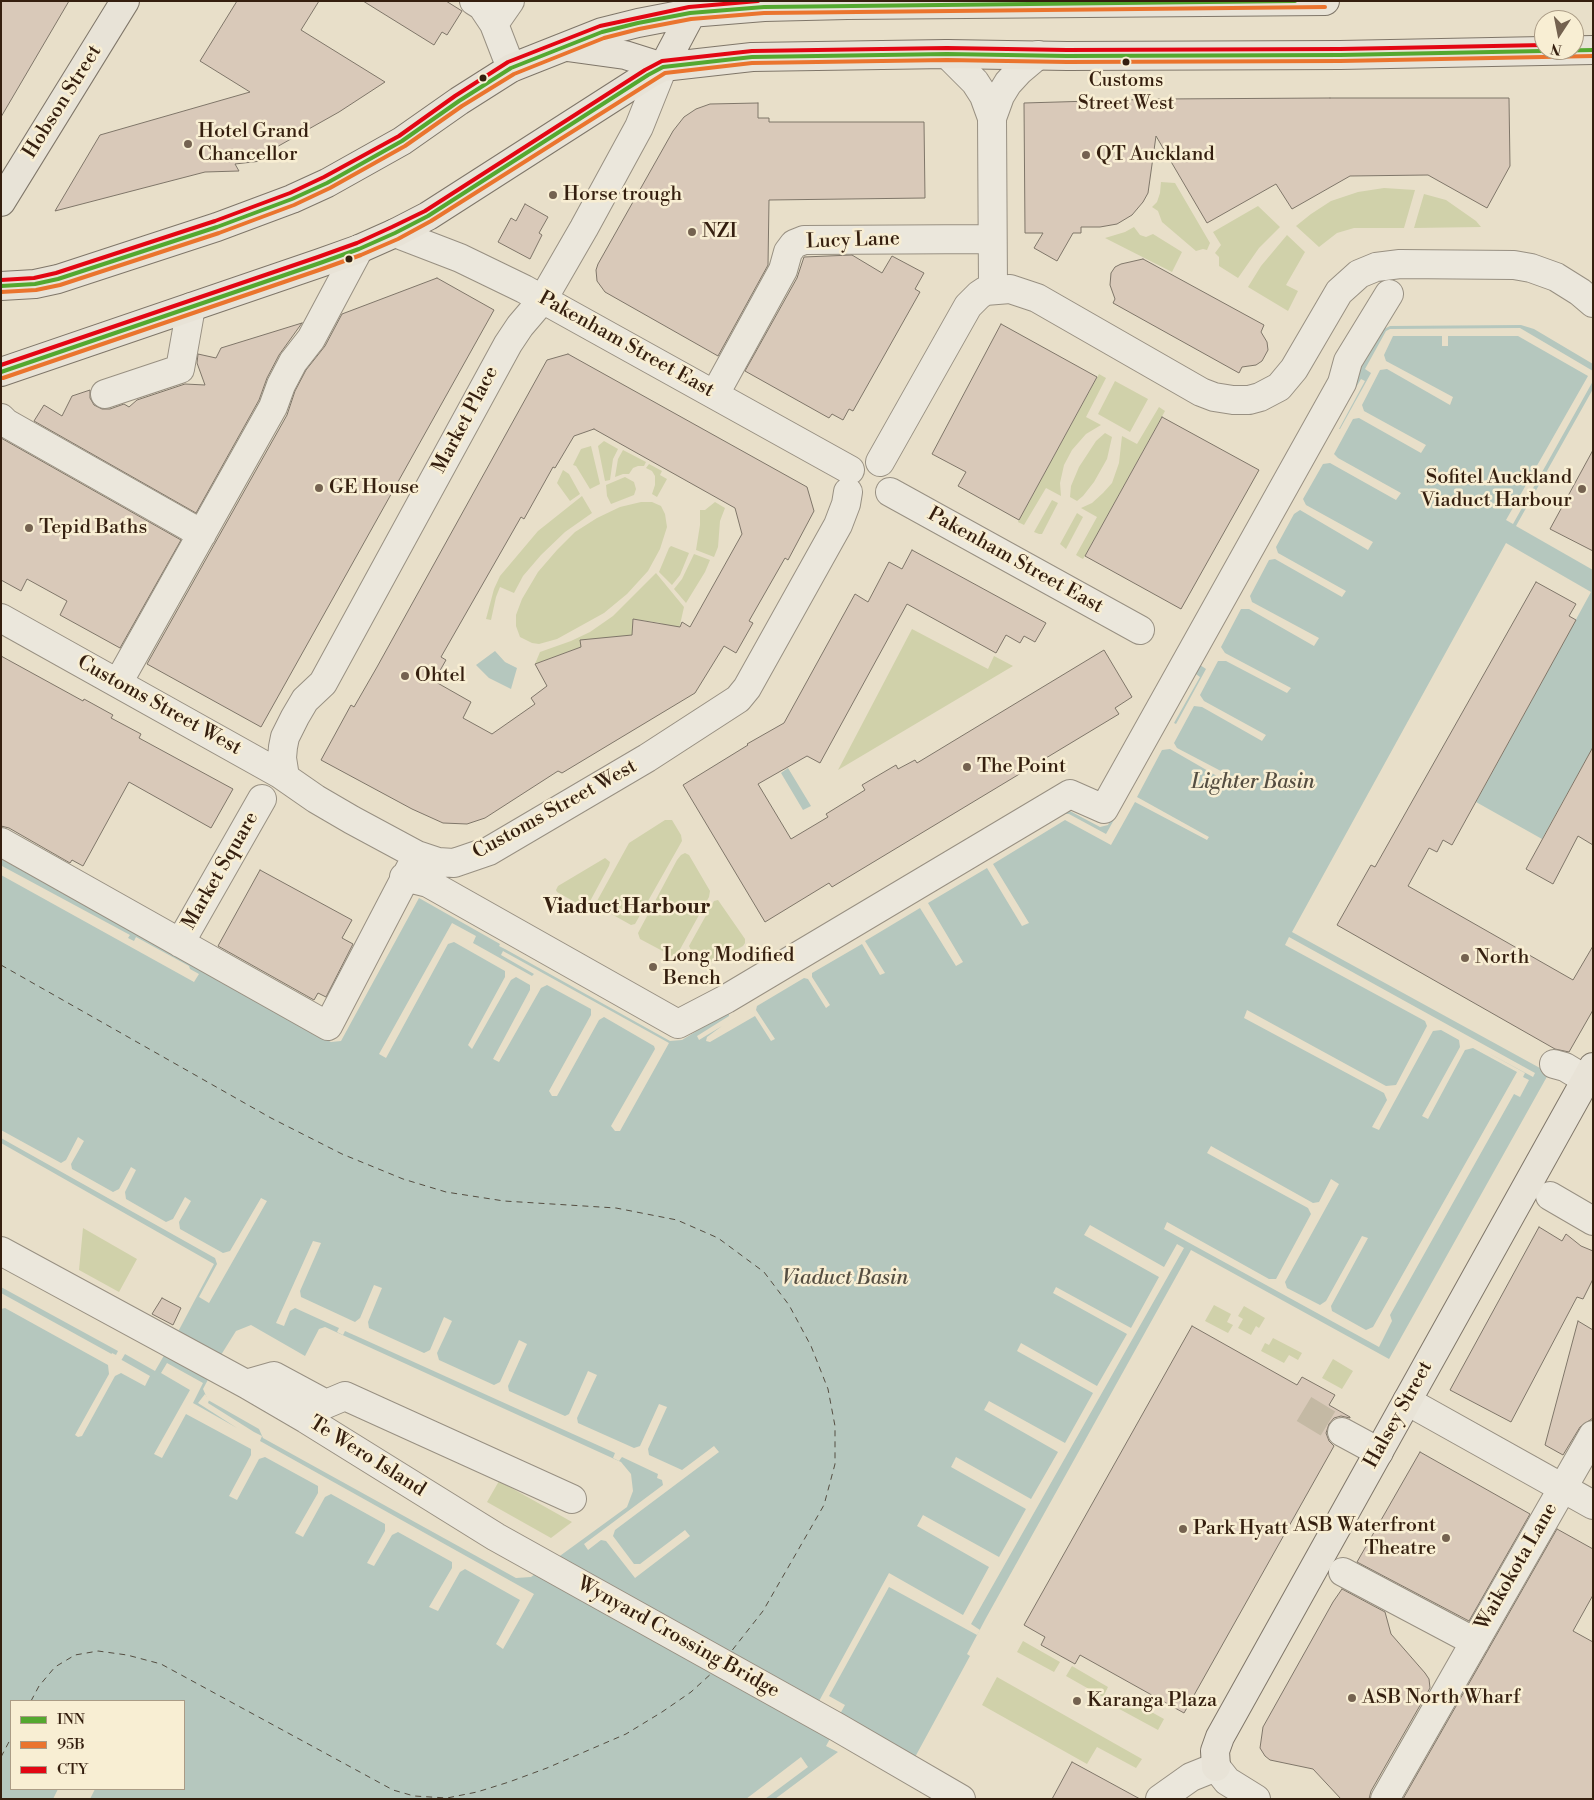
<!DOCTYPE html>
<html>
<head>
<meta charset="utf-8">
<style>
	body { margin:0 }
	#map { position:relative; width:1594px; height:1800px; overflow:hidden; background:#e8dfc9; font-family:"Libre Bodoni",serif }
	canvas { display:block }
	.frame { position:absolute; inset:0; border:2px solid #351f0f; pointer-events:none }
	.legend { position:absolute; left:10px; top:1700px; width:175px; height:90px; box-sizing:border-box; background:#f8eed3; border:1px solid #aa9b85; margin:0; padding:6px 9px; list-style:none; font-size:15px; color:#351f0f }
	.legend li { display:flex; align-items:center; gap:10px; height:25px }
	.legend b { width:25px; border:1px solid #aa9b85 }
	.north { position:absolute; left:1534px; top:10px; width:50px; height:50px; box-sizing:border-box; background:#f8eed3; border:1px solid #aa9b85; border-radius:50%; rotate:191deg; font-size:14px; font-weight:700; line-height:20px; text-align:center; color:#351f0f }
	.north::after { content:''; display:block; margin:auto; width:18px; height:22px; background:#746250; clip-path:polygon(50% 0,100% 100%,50% 72%,0 100%) }
</style>
</head>
<body>
<div id="map">
<canvas width="1594" height="1800"></canvas>
<div class="frame"></div>
<ul class="legend">
<li><b style="height:6px;background:#54a82f"></b>INN</li>
<li><b style="height:6px;background:#ea742e"></b>95B</li>
<li><b style="height:6px;background:#e30613"></b>CTY</li>
</ul>
<div class="north">N</div>
</div>
<script>
const c = document.querySelector('canvas').getContext('2d');
c.lineJoin = 'round';
function paint(path, color) {
  c.fillStyle = color;
  c.fill(path, 'evenodd');
}
function shape(rows) {
  const path = new Path2D();
  for (const r of rows) {
    path.moveTo(r[0], r[1]);
    for (let i = 2; i < r.length; i += 2) path.lineTo(r[i], r[i + 1]);
  }
  return path;
}
function strokePath(path, color, width, dash) {
  c.strokeStyle = color;
  c.lineWidth = width;
  c.lineCap = dash ? 'butt' : 'round';
  c.setLineDash(dash || []);
  c.stroke(path);
}
function label(font, color, halo, rows, align = 'center') {
  c.font = font + ' "Libre Bodoni",serif';
  c.lineWidth = 5;
  c.setLineDash([]);
  c.textBaseline = 'middle';
  c.strokeStyle = halo;
  c.fillStyle = color;
  for (const [text, x, y, turn = 0] of rows) {
    c.save();
    c.translate(x, y);
    c.rotate((+turn || 0) * Math.PI / 180);
    c.textAlign = isNaN(turn) ? turn : align;
    if (halo) c.strokeText(text, 0, 0);
    c.fillText(text, 0, 0);
    c.restore();
  }
}
const green = shape([
	[1161,182,1175,183,1210,243,1207,250,1203,249,1196,251,1162,222,1158,211,1152,207,1157,202,1160,193],
	[1384,188,1415,190,1404,228,1354,228,1337,233,1319,247,1296,226,1311,214,1331,201,1358,192],
	[1424,194,1446,200,1476,221,1481,227,1414,228],
	[1258,206,1280,227,1259,248,1238,278,1219,266,1219,257,1215,253,1221,245,1213,232],
	[1134,227,1140,235,1146,237,1153,234,1182,252,1172,272,1105,238,1125,232],
	[1287,235,1305,252,1286,285,1298,291,1288,311,1248,287,1261,266],
	[1099,374,1106,378,1086,417,1101,425,1086,434,1072,450,1064,465,1060,483,1061,496,1046,488,1024,525,1018,522,1019,520],
	[1115,381,1148,399,1130,432,1098,414],
	[1159,407,1165,411,1085,556,1083,559,1081,558,1076,555,1097,517,1081,508,1092,503,1103,493,1112,483,1119,463,1122,436,1137,444],
	[1105,433,1112,437,1107,459,1094,482,1083,496,1077,501,1070,497,1071,486,1079,467,1096,441],
	[604,441,618,449,613,459,610,480,605,481,598,446],
	[591,446,600,484,590,489,576,466,573,465,581,449],
	[623,450,646,462,644,466,638,466,633,468,629,474,623,474,615,477,618,459],
	[649,464,662,471,660,475,667,479,657,497,652,494,655,485,655,476,652,471,646,468],
	[563,470,569,474,580,494,570,501,557,483],
	[625,477,634,482,636,489,634,495,611,504,607,496,606,485],
	[582,496,592,513,565,532,541,555,523,576,514,593,500,587,496,597,491,620,486,619,494,589,500,576,538,531],
	[1052,500,1058,503,1042,534,1039,534,1034,532],
	[641,502,652,502,661,506,665,514,667,527,660,549,648,571,627,594,604,613,557,639,539,644,532,643,520,637,516,626,516,615,522,599,538,572,557,550,575,532,597,518,620,507],
	[715,502,725,508,720,521,718,547,714,557,696,550,700,525,700,510,705,510],
	[1077,513,1083,517,1066,549,1060,544],
	[671,546,689,553,680,575,672,585,659,572,669,548],
	[694,554,710,560,705,572,686,603,674,589,682,579],
	[656,573,684,607,677,638,661,623,633,619,632,640,581,647,535,664,540,652,571,641,590,632,613,616],
	[912,629,988,669,994,656,1013,666,838,770],
	[665,820,672,820,681,835,682,841,635,924,631,925,599,907,597,901,629,843],
	[685,853,689,855,710,891,709,897,678,953,672,956,640,939,638,933,677,860,681,855],
	[605,858,610,862,609,866,588,905,582,906,557,892,556,890,558,886],
	[718,900,745,939,745,943,743,946,713,963,692,952,689,946,714,901],
	[83,1228,137,1259,119,1292,79,1270],
	[1214,1305,1231,1314,1227,1322,1233,1325,1228,1333,1205,1321],
	[1244,1306,1265,1318,1259,1328,1256,1326,1251,1335,1238,1328,1243,1319,1238,1316],
	[1273,1338,1302,1353,1298,1360,1289,1355,1284,1363,1261,1351,1265,1343,1269,1345],
	[1333,1359,1353,1371,1342,1389,1322,1378],
	[499,1481,572,1522,551,1538,487,1502],
	[1023,1641,1060,1662,1054,1672,1017,1652],
	[1072,1666,1108,1687,1103,1697,1066,1676],
	[997,1677,1142,1759,1136,1768,1097,1747,1087,1764,982,1705],
	[1119,1694,1164,1719,1158,1730,1112,1705]
]);
const water = shape([
	[1521,325,1534,329,1593,364,1593,389,1516,526,1593,570,1593,747,1542,839,1476,802,1591,592,1506,543,1292,932,1549,1073,1389,1359,1191,1250,986,1618,967,1654,970,1656,914,1759,832,1735,826,1746,838,1752,775,1799,90,1799,95,1789,184,1789,184,1701,11,1701,11,1789,58,1789,53,1799,1,1799,1,1287,118,1351,116,1355,112,1353,109,1359,119,1364,125,1354,155,1371,180,1328,214,1264,1,1143,1,859,331,1042,341,1041,419,898,500,944,499,946,505,949,670,1041,682,1040,794,971,1068,810,1100,827,1108,825,1382,330,1390,326],
	[251,1325,305,1356,319,1329,325,1327,621,1462,631,1474,633,1491,627,1507,531,1577,516,1578,263,1438,259,1429,208,1400,203,1389,221,1355,236,1331],
	[495,651,505,662,517,668,511,689,489,678,476,665],
	[788,768,811,806,803,810,781,773]
]);
const pier = shape([
	[1520,328,1593,371,1593,381,1513,524,1506,520,1588,376,1518,336,1448,336,1448,346,1442,346,1442,336,1393,336,1384,355,1386,361,1453,397,1450,405,1387,369,1380,370,1362,405,1364,411,1426,445,1421,453,1359,418,1353,419,1334,454,1338,458,1401,493,1396,500,1330,463,1323,464,1303,499,1306,505,1373,542,1368,550,1300,510,1294,514,1276,547,1278,553,1346,591,1342,597,1275,559,1269,560,1250,596,1252,602,1319,638,1314,646,1249,609,1241,609,1221,647,1225,653,1291,688,1287,693,1226,661,1218,661,1200,695,1204,701,1266,735,1262,741,1202,707,1194,706,1174,743,1177,748,1240,781,1236,787,1170,749,1162,750,1137,797,1209,837,1207,840,1135,802,1111,845,1065,820,993,864,1029,923,1022,926,987,868,928,903,963,962,956,966,920,908,865,941,885,973,880,975,862,944,812,973,812,977,830,1005,826,1008,808,979,804,978,757,1006,756,1010,775,1039,771,1041,755,1016,710,1042,706,1041,707,1037,722,1026,699,1040,697,1036,729,1016,729,1014,1062,814,1069,814,1106,834,1196,674,1200,677,1174,723,1176,724,1206,669,1200,665,1333,426,1361,379,1365,381,1339,429,1340,429,1371,373,1365,369,1386,331,1390,329],
	[2,866,130,935,128,938,134,941,136,937,189,966,190,969,199,974,194,982,1,875],
	[452,923,476,936,473,943,532,976,534,974,501,955,503,951,669,1043,620,1131,615,1131,611,1126,655,1049,654,1046,604,1017,599,1020,557,1096,552,1096,549,1091,591,1015,591,1009,547,985,541,988,499,1062,493,1059,530,990,530,985,516,977,511,980,472,1049,468,1045,505,977,505,971,454,942,448,944,386,1058,379,1054],
	[1289,937,1535,1073,1533,1077,1485,1051,1525,1073,1523,1077,1529,1080,1520,1097,1514,1094,1390,1315,1392,1321,1379,1347,1164,1229,1167,1222,1269,1279,1276,1279,1311,1214,1308,1208,1207,1153,1211,1146,1313,1203,1319,1202,1331,1179,1339,1184,1285,1282,1287,1288,1320,1305,1326,1301,1362,1236,1368,1238,1331,1306,1332,1311,1366,1330,1373,1327,1517,1072,1473,1048,1465,1050,1428,1119,1422,1116,1460,1047,1459,1040,1441,1030,1433,1031,1379,1130,1372,1127,1387,1100,1384,1093,1244,1018,1247,1010,1386,1086,1396,1085,1427,1026,1425,1021,1285,945],
	[1,1130,61,1163,66,1160,78,1137,84,1141,71,1164,72,1169,113,1192,119,1189,131,1167,136,1170,125,1192,126,1199,166,1222,173,1219,185,1197,191,1201,179,1222,180,1229,223,1253,230,1251,261,1198,267,1201,209,1303,199,1297,217,1264,215,1258,1,1138],
	[1090,1225,1164,1267,1177,1244,1184,1248,971,1624,980,1630,977,1635,889,1587,829,1696,845,1705,840,1714,818,1703,889,1573,963,1615,989,1567,917,1526,923,1515,999,1557,1026,1509,951,1467,956,1457,1031,1499,1058,1452,984,1410,989,1401,1065,1443,1093,1393,1017,1351,1021,1343,1097,1386,1127,1334,1053,1293,1056,1287,1131,1328,1159,1277,1084,1235],
	[313,1241,321,1243,300,1291,301,1297,355,1322,360,1318,374,1285,382,1288,368,1322,369,1328,424,1353,430,1350,444,1317,452,1321,437,1353,439,1360,494,1385,500,1382,519,1340,527,1344,508,1386,509,1391,565,1416,569,1414,588,1371,597,1375,577,1418,578,1423,634,1448,640,1446,659,1404,667,1407,648,1449,649,1455,682,1470,714,1446,719,1452,615,1530,613,1536,634,1564,640,1564,685,1530,690,1536,635,1578,606,1541,601,1540,588,1550,584,1544,663,1485,662,1480,657,1478,658,1474,622,1457,619,1461,613,1458,615,1453,363,1339,345,1331,343,1335,337,1332,339,1328,295,1308,290,1311,284,1326,276,1323],
	[1,1293,117,1357,113,1356,113,1358,118,1361,120,1359,150,1376,145,1386,121,1373,115,1376,82,1436,78,1437,75,1435,109,1374,108,1365,5,1308,1,1309],
	[167,1363,203,1383,193,1403,237,1428,198,1403,205,1394,209,1400,208,1403,254,1432,262,1436,260,1441,534,1594,503,1649,496,1644,520,1600,465,1569,460,1572,438,1611,429,1607,452,1568,452,1562,398,1532,392,1535,374,1566,367,1563,385,1531,385,1524,331,1494,325,1497,303,1537,295,1533,318,1493,318,1486,265,1457,259,1459,237,1500,229,1496,251,1455,251,1449,186,1414,162,1458,154,1454,190,1390,161,1373],
	[801,1757,808,1767,765,1799,746,1799]
]);
const ferry = shape([
	[1,965,271,1118,342,1154,403,1179,446,1192,504,1201,616,1208,677,1220,718,1238,764,1272,789,1305,811,1346,828,1389,835,1426,835,1464,824,1505,763,1611,730,1653],
	[31,1701,39,1686,55,1667,75,1655,98,1651,127,1655,161,1664,393,1790,414,1796,447,1798,477,1792,509,1782,547,1768,626,1734,662,1712,691,1692,713,1672],
	[1,1757,11,1738]
]);
const building = shape([
	[1,1,69,1,1,117,1,1],
	[237,1,319,1,301,30,385,82,339,112,266,153,270,160,235,164,239,171,205,172,55,211,100,135,250,92,200,61,237,1],
	[363,1,446,1,462,11,447,35,442,32,434,45,363,1],
	[1330,98,1509,98,1510,166,1487,208,1428,175,1350,176,1292,209,1276,184,1207,223,1156,136,1148,193,1143,202,1132,215,1117,224,1100,227,1081,227,1081,233,1073,233,1057,261,1034,248,1043,233,1025,233,1024,103,1160,99,1330,98],
	[758,103,758,118,769,118,769,122,924,122,925,198,769,200,768,265,718,356,605,292,597,281,596,270,598,264,673,131,684,117,696,109,710,104,758,103],
	[525,204,548,217,539,233,542,235,530,259,498,242,511,218,516,221,525,204],
	[852,255,882,273,892,256,924,273,915,289,920,292,853,411,849,409,843,420,832,414,829,418,745,371,797,278,804,257,852,255],
	[1143,259,1264,325,1261,332,1267,342,1268,350,1262,361,1256,365,1242,367,1239,373,1113,303,1115,299,1110,285,1111,273,1115,267,1121,264,1143,259],
	[437,278,494,310,261,727,147,664,287,415,295,391,306,370,325,346,342,314,437,278],
	[302,323,279,355,267,378,259,400,196,513,34,421,44,405,62,416,72,396,90,390,90,398,94,405,102,409,110,409,124,404,129,407,137,400,185,384,205,385,197,363,198,354,216,358,221,348,302,323],
	[1001,324,1097,377,1019,520,958,486,966,472,932,454,1001,324],
	[568,354,807,487,814,511,788,560,785,558,749,621,753,623,736,653,724,646,695,693,562,773,558,771,485,818,467,824,443,823,412,809,321,760,351,705,354,707,377,667,547,360,568,354],
	[594,429,735,508,742,534,690,627,682,622,680,627,633,619,632,635,580,640,581,647,535,664,547,686,531,698,535,704,492,734,463,718,471,702,434,681,446,660,441,657,521,517,524,519,553,467,555,468,574,436,594,429],
	[1162,417,1259,470,1181,609,1085,556,1162,417],
	[1,438,181,540,120,648,60,615,67,601,27,579,21,591,1,580,1,438],
	[1593,450,1593,551,1550,529,1593,450],
	[912,550,1046,623,1035,642,1024,636,1020,643,1006,635,996,653,907,604,820,763,807,756,758,784,791,839,828,817,826,814,865,790,862,785,896,765,898,769,915,760,917,763,1104,650,1132,697,1115,708,1119,714,832,887,829,883,765,922,683,785,748,745,747,744,784,723,855,594,868,602,889,562,902,569,912,550],
	[1536,582,1576,604,1569,616,1576,620,1452,845,1443,840,1437,852,1429,848,1408,886,1573,980,1593,946,1593,1010,1569,1052,1555,1049,1337,925,1371,865,1375,867,1536,582],
	[1,656,83,701,84,699,113,715,111,718,141,734,139,738,233,789,211,828,129,782,83,866,72,860,70,863,9,828,1,826,1,656],
	[1593,747,1593,845,1578,836,1553,884,1526,869,1593,747],
	[260,870,352,920,342,938,353,944,326,997,318,993,314,1000,218,946,260,870],
	[1539,1227,1562,1241,1566,1234,1581,1246,1593,1251,1593,1279,1583,1299,1577,1297,1511,1422,1450,1390,1539,1227],
	[162,1298,181,1308,173,1325,152,1314,162,1298],
	[1578,1321,1593,1330,1593,1418,1580,1427,1563,1455,1545,1445,1578,1321],
	[1192,1326,1297,1385,1302,1377,1335,1395,1329,1405,1350,1417,1350,1418,1341,1416,1334,1418,1329,1424,1326,1433,1329,1441,1334,1446,1184,1713,1080,1655,1075,1664,1041,1645,1045,1637,1024,1625,1192,1326],
	[1420,1452,1530,1514,1469,1621,1357,1562,1420,1452],
	[1557,1529,1593,1549,1593,1595,1573,1631,1593,1642,1593,1799,1403,1799,1557,1529],
	[1342,1589,1385,1612,1391,1634,1425,1673,1429,1679,1430,1688,1371,1791,1369,1799,1341,1799,1313,1769,1270,1760,1265,1756,1260,1748,1263,1727,1333,1602,1342,1589],
	[1072,1762,1140,1799,1052,1799,1072,1762]
]);
const minorTunnel = shape([
	[1304,1409,1342,1432]
]);
const minor = shape([
	[474,1,482,6,494,24,511,68],
	[494,24,510,1],
	[947,54,975,82,984,96,992,118,993,289],
	[992,118,1000,96,1008,83,1019,71,1038,55],
	[395,233,460,258,524,289,850,470],
	[105,394,180,369,191,307],
	[715,394,783,270,788,252,794,244,804,240,992,239],
	[1,418,6,423,202,534],
	[880,462,968,306,979,295,985,291,1010,289,1037,298,1201,392,1214,397,1233,400,1249,400,1260,397,1279,387,1294,369,1339,292,1359,274,1376,267,1400,264,1514,265,1531,268,1556,277,1580,292,1593,303],
	[890,492,1140,630],
	[1,618,280,774,316,799,352,820,417,855,438,862,454,863,489,851,647,758,738,699,747,688,838,525,846,504,848,492],
	[118,683,273,407,281,385,293,362,311,339,359,249],
	[285,777,282,758,283,747,285,737,295,717,305,700,323,683,508,344,520,326,543,299,584,228,639,127,663,67],
	[1,842,328,1026,413,863],
	[404,877,428,883,437,888,678,1024,726,999,1070,794,1104,809,1342,383,1348,361,1389,294],
	[180,943,262,799],
	[1554,1064,1565,1067,1575,1073],
	[1550,1196,1593,1221],
	[1,1251,246,1384,306,1419,496,1537,837,1727,961,1799],
	[246,1384,274,1376,326,1404,345,1396,572,1499],
	[1407,1401,1593,1505],
	[1342,1432,1379,1452],
	[1343,1572,1475,1642],
	[1160,1799,1191,1777,1216,1767,1227,1781,1256,1799],
	[1385,1799,1593,1435]
]);
const major = shape([
	[567,47,625,55,663,67,752,57,947,54,1067,56,1340,55,1593,50],
	[663,67,697,3],
	[1,202,125,1],
	[1,286,35,284,58,279,217,227,292,199,327,183,402,141,459,101,511,68,602,32,638,23,690,13,764,7,847,5,1325,1],
	[1,372,320,263,359,249,395,233,428,216,648,75,663,67],
	[1216,1767,1215,1751,1220,1737,1593,1067]
]);
const bus1 = shape([
	[1,286,35,284,58,279,217,227,292,199,327,183,402,141,459,101,511,68,602,32,638,23,690,13,764,7,1295,1],
	[1,372,320,263,359,249,395,233,428,216,648,75,663,67,752,57,947,54,1067,56,1340,55,1593,50]
]);
const bus2 = shape([
	[1,292,36,290,60,285,219,233,294,205,330,188,405,146,462,106,514,74,604,38,639,29,691,19,764,13,1325,7],
	[3,378,322,269,361,255,398,239,431,221,665,73,752,63,947,60,1067,62,1340,61,1593,56]
]);
const bus3 = shape([
	[1,280,34,278,56,273,215,221,290,193,324,177,399,136,455,96,508,62,600,26,689,7,758,1],
	[1,365,318,257,357,243,392,227,425,211,645,70,662,61,752,51,947,48,1067,50,1340,49,1544,45]
]);
const markers = [
	[1126,62,4.5,"#351f0f"],
	[483,78,4.5,"#351f0f"],
	[188,144,5,"#746250"],
	[1086,155,5,"#746250"],
	[553,195,5,"#746250"],
	[692,232,5,"#746250"],
	[349,259,4.5,"#351f0f"],
	[319,488,5,"#746250"],
	[1582,489,5,"#746250"],
	[29,528,5,"#746250"],
	[405,676,5,"#746250"],
	[967,767,5,"#746250"],
	[1465,958,5,"#746250"],
	[653,967,5,"#746250"],
	[1183,1529,5,"#746250"],
	[1446,1538,5,"#746250"],
	[1352,1698,5,"#746250"],
	[1077,1701,5,"#746250"]
];
const busNames = [
	["Customs",1126,81],
	["Street West",1126,104]
];
const streetNames = [
	["Hobson Street",63,102,-58],
	["Lucy Lane",853,241,-2],
	["Pakenham Street East",626,345,29],
	["Market Place",466,420,-62],
	["Pakenham Street East",1015,561,29],
	["Customs Street West",159,706,29],
	["Customs Street West",555,810,-29],
	["Market Square",221,871,-60],
	["Halsey Street",1399,1415,-61],
	["Te Wero Island",367,1457,32],
	["Waikokota Lane",1517,1567,-60],
	["Wynyard Crossing Bridge",678,1638,29]
];
const poiNames = [
	["Hotel Grand",198,132],
	["Chancellor",198,155],
	["QT Auckland",1096,155],
	["Horse trough",563,195],
	["NZI",702,232],
	["Sofitel Auckland",1572,478,"right"],
	["Viaduct Harbour",1572,501,"right"],
	["GE House",329,488],
	["Tepid Baths",39,528],
	["Ohtel",415,676],
	["The Point",977,767],
	["Long Modified",663,956],
	["Bench",663,979],
	["North",1475,958],
	["ASB Waterfront",1436,1526,"right"],
	["Theatre",1436,1549,"right"],
	["Park Hyatt",1193,1529],
	["ASB North Wharf",1362,1698],
	["Karanga Plaza",1087,1701]
];
const waterNames = [
	["Lighter Basin",1253,783],
	["Viaduct Basin",845,1279]
];
const neighbourhoodNames = [
	["Viaduct Harbour",627,908]
];
paint(green, '#d0d1aa');
paint(water, '#b5c7be');
paint(pier, '#e8dfc9');
strokePath(ferry, '#554e42', 1, [6, 5]);
paint(building, '#d9c9b9');
strokePath(building, '#7f7669', 1);
strokePath(minorTunnel, '#c4b9a4', 28, [28, 14]);
strokePath(minor, '#989082', 30);
strokePath(major, '#7f7669', 30);
strokePath(minor, '#ebe7dc', 28);
strokePath(major, '#e8e3d7', 28);
strokePath(bus1, '#54a82f', 4);
strokePath(bus2, '#ea742e', 4);
strokePath(bus3, '#e30613', 4);
for (const [x, y, r, color] of markers) {
  const dot = new Path2D();
  dot.arc(x, y, r, 0, 2 * Math.PI);
  c.fillStyle = color;
  c.fill(dot);
  strokePath(dot, '#f8eed3', 2);
}
label('19px', '#351f0f', '#f8eed3', busNames);
label('20px', '#351f0f', '#f8eed3', streetNames);
label('20px', '#351f0f', '#f8eed3', poiNames, 'left');
label('italic 21px', '#554e42', '#f8eed3', waterNames);
label('bold 21px', '#351f0f', '#f8eed3', neighbourhoodNames);
</script>
</body>
</html>
